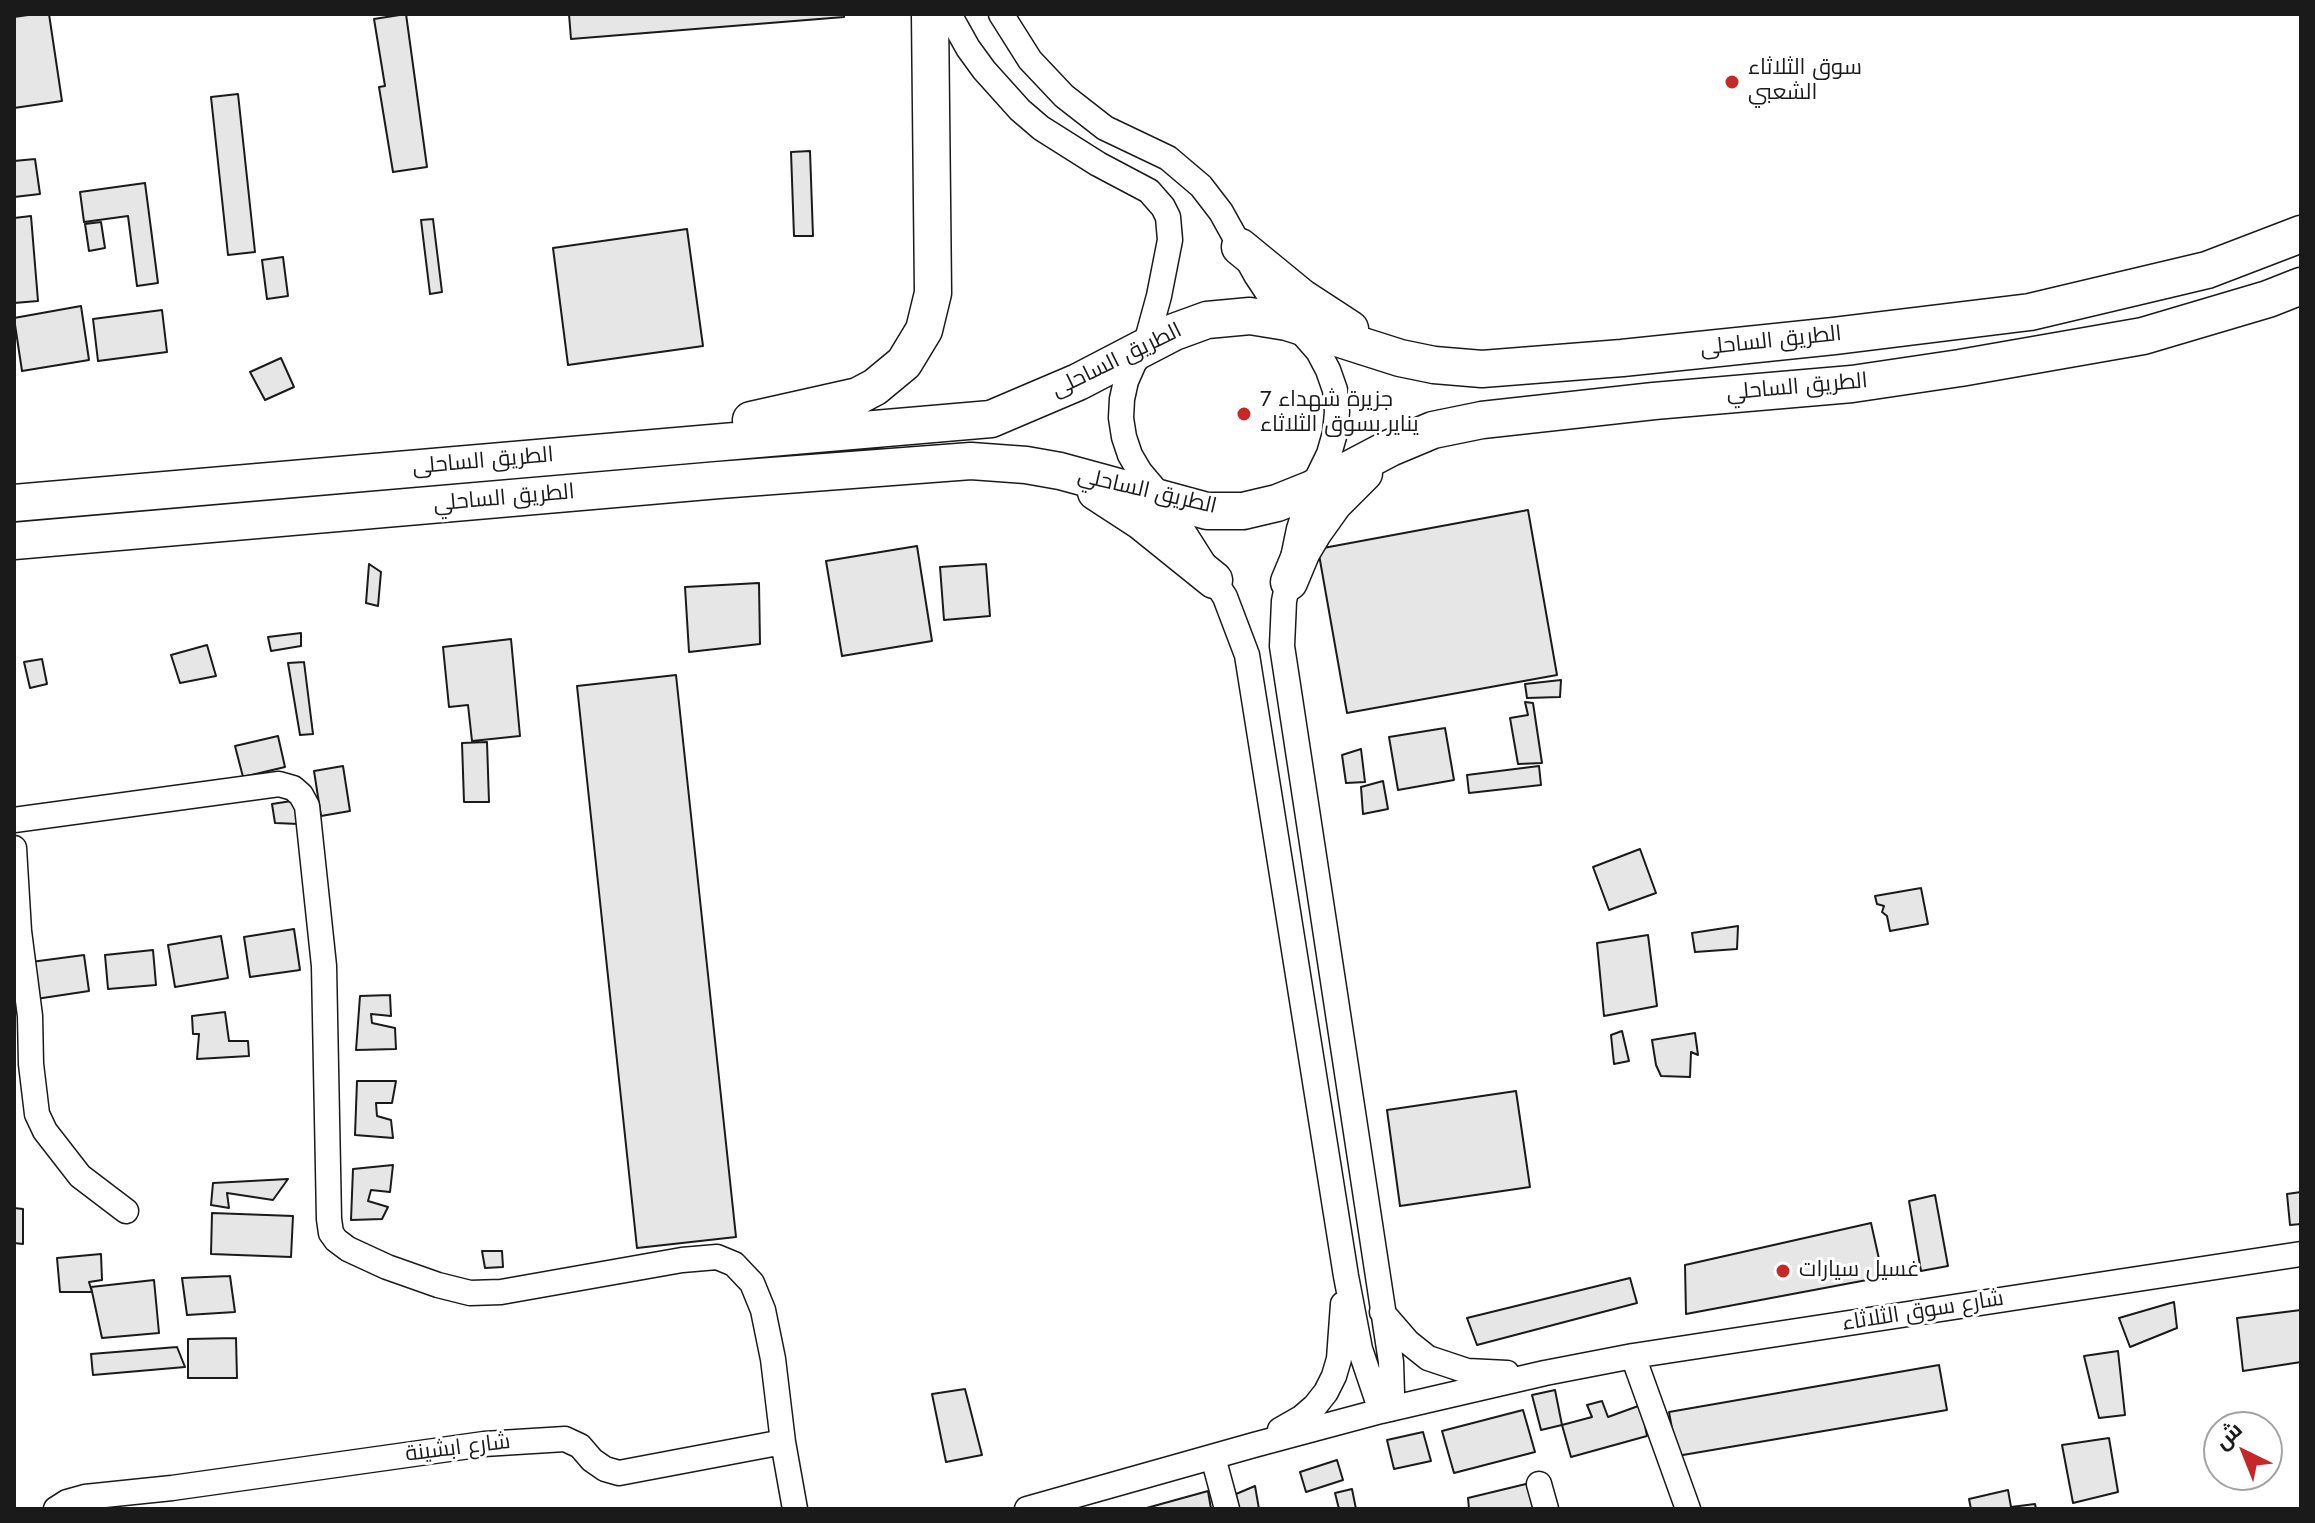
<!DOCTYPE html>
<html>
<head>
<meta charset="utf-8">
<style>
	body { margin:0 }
	#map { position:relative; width:2315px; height:1523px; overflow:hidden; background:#fff; font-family:Jost,Cairo,sans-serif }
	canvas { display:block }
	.frame { position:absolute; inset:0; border:16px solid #1a1a1a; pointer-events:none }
	.north { position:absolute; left:2203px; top:1411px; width:80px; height:80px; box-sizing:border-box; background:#fff; border:2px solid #a3a3a3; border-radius:50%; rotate:317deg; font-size:22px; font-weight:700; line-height:32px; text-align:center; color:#1a1a1a }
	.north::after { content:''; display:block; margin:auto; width:28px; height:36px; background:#c62828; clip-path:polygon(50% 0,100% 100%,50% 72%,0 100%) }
</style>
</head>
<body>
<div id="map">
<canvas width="2315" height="1523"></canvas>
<div class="frame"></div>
<div class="north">ش</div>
</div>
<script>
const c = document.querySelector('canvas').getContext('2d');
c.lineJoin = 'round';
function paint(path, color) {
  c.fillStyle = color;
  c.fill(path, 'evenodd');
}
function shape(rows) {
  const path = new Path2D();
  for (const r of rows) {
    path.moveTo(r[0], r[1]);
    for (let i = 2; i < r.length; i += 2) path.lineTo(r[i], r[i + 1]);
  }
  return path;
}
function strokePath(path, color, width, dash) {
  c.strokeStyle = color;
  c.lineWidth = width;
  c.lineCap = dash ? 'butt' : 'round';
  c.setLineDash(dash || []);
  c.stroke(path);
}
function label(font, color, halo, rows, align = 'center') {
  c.font = font + ' Jost,Cairo,sans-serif';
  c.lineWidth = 6;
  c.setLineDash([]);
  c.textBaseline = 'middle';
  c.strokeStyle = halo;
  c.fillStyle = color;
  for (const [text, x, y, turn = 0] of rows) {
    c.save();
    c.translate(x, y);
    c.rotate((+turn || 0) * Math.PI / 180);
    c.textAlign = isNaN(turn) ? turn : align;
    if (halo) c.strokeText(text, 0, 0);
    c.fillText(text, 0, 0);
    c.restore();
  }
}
const building = shape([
	[35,14,49,14,62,101,14,108,14,17,35,14],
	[406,14,427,167,393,172,379,87,385,86,374,19,406,14],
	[569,14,844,14,844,17,571,39,569,14],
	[238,94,255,252,228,255,211,97,238,94],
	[810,151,813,236,794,236,791,152,810,151],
	[35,159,40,194,14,197,14,161,35,159],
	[145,183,158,283,137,286,128,216,84,222,80,192,145,183],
	[31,216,38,301,14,303,14,218,31,216],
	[433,219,442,292,430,294,421,220,433,219],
	[101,222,105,248,89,251,85,224,101,222],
	[687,229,703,346,568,365,553,248,687,229],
	[283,257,288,296,267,299,262,260,283,257],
	[81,306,89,360,22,371,14,318,81,306],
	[162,310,167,352,98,361,93,319,162,310],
	[281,358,294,387,265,400,250,372,281,358],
	[1528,510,1557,675,1347,713,1318,549,1528,510],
	[917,546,932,641,842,656,826,561,917,546],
	[369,564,381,572,378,606,366,603,369,564],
	[986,564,990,616,944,620,940,567,986,564],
	[759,583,760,644,689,652,685,587,759,583],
	[301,633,301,646,271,651,268,637,301,633],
	[511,639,520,736,472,741,468,705,449,707,443,647,511,639],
	[207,645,216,676,180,683,171,655,207,645],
	[42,659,47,684,30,688,24,662,42,659],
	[304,662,313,734,300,735,288,663,304,662],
	[676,675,736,1237,637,1248,577,686,676,675],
	[1561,680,1560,697,1527,698,1525,684,1561,680],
	[1525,702,1533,703,1542,763,1518,764,1510,718,1528,715,1525,702],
	[1445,728,1454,780,1398,790,1389,737,1445,728],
	[278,736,285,767,243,777,235,746,278,736],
	[487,742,489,802,464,802,462,743,487,742],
	[1361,749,1365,782,1346,783,1342,755,1361,749],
	[343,766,350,811,321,816,314,771,343,766],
	[1539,766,1541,785,1469,793,1467,775,1539,766],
	[1383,781,1388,809,1363,814,1361,787,1383,781],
	[298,800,299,824,275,823,272,804,298,800],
	[1640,849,1656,893,1609,910,1593,867,1640,849],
	[1921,888,1928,924,1890,931,1887,916,1882,912,1884,906,1877,904,1875,896,1921,888],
	[1738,926,1737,949,1695,952,1692,933,1738,926],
	[294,929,300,970,250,977,244,937,294,929],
	[1648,935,1657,1006,1604,1016,1597,943,1648,935],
	[221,936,228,978,175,987,168,945,221,936],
	[153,950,156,985,108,989,105,955,153,950],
	[84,955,89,991,36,999,31,962,84,955],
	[390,995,391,1016,371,1014,372,1023,395,1028,396,1049,356,1050,360,996,390,995],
	[225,1012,229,1041,248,1041,249,1056,197,1059,199,1034,193,1034,192,1016,225,1012],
	[1622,1031,1629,1061,1614,1064,1611,1035,1622,1031],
	[1695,1033,1698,1055,1691,1052,1690,1077,1661,1076,1656,1065,1652,1040,1695,1033],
	[357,1081,396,1081,392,1103,376,1103,377,1116,391,1120,393,1138,355,1135,357,1081],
	[1516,1091,1530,1187,1400,1206,1387,1110,1516,1091],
	[393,1165,390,1192,371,1190,368,1201,388,1207,382,1219,351,1220,353,1169,393,1165],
	[288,1179,273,1200,227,1193,229,1208,211,1205,213,1183,288,1179],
	[2301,1192,2301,1224,2290,1225,2287,1194,2301,1192],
	[1935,1195,1948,1266,1921,1271,1909,1201,1935,1195],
	[14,1208,23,1209,23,1244,14,1243,14,1208],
	[212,1213,293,1216,291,1257,211,1254,212,1213],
	[1871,1223,1883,1277,1686,1314,1685,1265,1871,1223],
	[482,1251,502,1251,503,1267,485,1268,482,1251],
	[101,1254,102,1280,89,1282,92,1292,60,1292,57,1258,101,1254],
	[230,1276,235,1312,187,1315,182,1278,230,1276],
	[1630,1278,1637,1303,1477,1345,1467,1318,1630,1278],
	[154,1280,159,1333,102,1338,91,1287,154,1280],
	[2174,1302,2177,1328,2130,1347,2119,1318,2174,1302],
	[2301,1310,2301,1362,2243,1371,2237,1318,2301,1310],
	[236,1338,237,1378,188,1378,188,1339,236,1338],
	[177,1347,185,1367,93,1375,91,1354,177,1347],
	[2118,1351,2125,1415,2099,1418,2084,1356,2118,1351],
	[1939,1365,1947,1410,1677,1456,1669,1412,1939,1365],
	[965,1389,982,1455,946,1462,932,1394,965,1389],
	[1555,1390,1562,1425,1541,1430,1532,1395,1555,1390],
	[1602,1401,1608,1417,1641,1405,1647,1436,1571,1457,1562,1425,1592,1417,1587,1405,1602,1401],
	[1523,1410,1535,1452,1454,1473,1442,1431,1523,1410],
	[1423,1432,1431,1461,1394,1469,1387,1440,1423,1432],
	[2109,1438,2118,1492,2073,1503,2062,1445,2109,1438],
	[1337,1460,1343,1480,1306,1492,1300,1472,1337,1460],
	[1530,1483,1536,1509,1469,1509,1468,1498,1530,1483],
	[1255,1486,1259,1509,1239,1509,1236,1494,1255,1486],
	[1352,1489,1356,1509,1339,1509,1335,1493,1352,1489],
	[2008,1490,2011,1507,2035,1504,2036,1509,1971,1509,1969,1499,2008,1490],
	[1208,1491,1211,1509,1143,1509,1208,1491]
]);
const minor = shape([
	[949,14,968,48,984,70,1020,110,1041,128,1098,164,1149,191,1163,207,1168,217,1170,240,1159,296,1145,347,1134,363,1126,381,1122,399,1121,418,1124,437,1130,455,1140,472,1162,498,1225,597,1247,655,1346,1276,1360,1349,1381,1411],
	[1001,14,1030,60,1064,96,1105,128,1168,158,1201,186,1221,212,1256,275,1287,322,1304,335,1318,351,1328,370,1335,390,1337,412,1335,433,1329,454,1312,489,1299,529,1284,601,1282,646,1391,1362,1392,1393,1391,1409],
	[14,820,279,784,293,788,301,795,307,806,324,966,329,1219,331,1233,336,1240,348,1249,387,1267,438,1285,470,1293,501,1292,682,1260,717,1257,734,1264,752,1283,763,1310,773,1359,783,1442],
	[14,848,19,931,30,1016,31,1064,37,1114,45,1131,80,1176,126,1211],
	[1382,1312,1408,1342,1428,1358,1467,1371,1507,1373],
	[1633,1356,1688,1509],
	[1280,1430,1301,1418,1315,1406,1326,1392,1334,1376,1339,1359,1343,1304],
	[1213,1457,1227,1509],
	[1539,1484,1546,1509],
	[56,1509,67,1502,85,1497,172,1488,484,1444,565,1439,580,1446,592,1460,605,1469,619,1473,783,1442,795,1509],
	[1027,1509,1254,1445,1381,1411,1545,1373,1633,1356,2301,1254]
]);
const highway = shape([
	[1240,247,1301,297,1350,329],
	[751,420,858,396,875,387,904,363,924,330,933,293,930,14],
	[1096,492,1142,522,1214,580],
	[14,503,991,419,1078,382,1174,332,1207,320,1250,316,1287,322,1400,358,1434,365,1482,369,1622,358,1834,336,2030,312,2207,270,2301,234],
	[14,541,719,480,971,461,1026,465,1060,471,1207,511,1243,511,1277,503,1312,489,1390,448,1433,430,1482,420,1654,401,1852,384,1960,368,2143,336,2268,299,2301,286],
	[1289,582,1302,551,1314,531,1334,503,1364,473]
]);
const markers = [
	[1732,82,8,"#c62828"],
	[1244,414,8,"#c62828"],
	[1783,1271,8,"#c62828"]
];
const poiNames = [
	["سوق الثلاثاء",1748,69],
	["الشعبي",1748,94],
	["جزيرة شهداء 7",1260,401],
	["يناير بسوق الثلاثاء",1260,426],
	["غسيل سيارات",1799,1271]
];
const streetNames = [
	["الطريق الساحلى",1771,342,-6],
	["الطريق الساحلى",1117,361,-26],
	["الطريق الساحلي",1797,388,-5],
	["الطريق الساحلى",483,462,-5],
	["الطريق الساحلي",1147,492,13],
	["الطريق الساحلي",504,499,-5],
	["شارع سوق الثلاثاء",1923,1312,-9],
	["شارع ابشينة",458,1449,-7]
];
paint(building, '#e6e6e6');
strokePath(building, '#1a1a1a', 2);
strokePath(minor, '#1a1a1a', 27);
strokePath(highway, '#1a1a1a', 39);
strokePath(minor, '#fff', 24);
strokePath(highway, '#fff', 36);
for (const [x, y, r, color] of markers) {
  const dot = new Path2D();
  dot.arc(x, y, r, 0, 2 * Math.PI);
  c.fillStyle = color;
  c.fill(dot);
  strokePath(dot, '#fff', 3);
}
label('22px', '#1a1a1a', '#fff', poiNames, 'left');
label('22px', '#1a1a1a', '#fff', streetNames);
</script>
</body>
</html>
